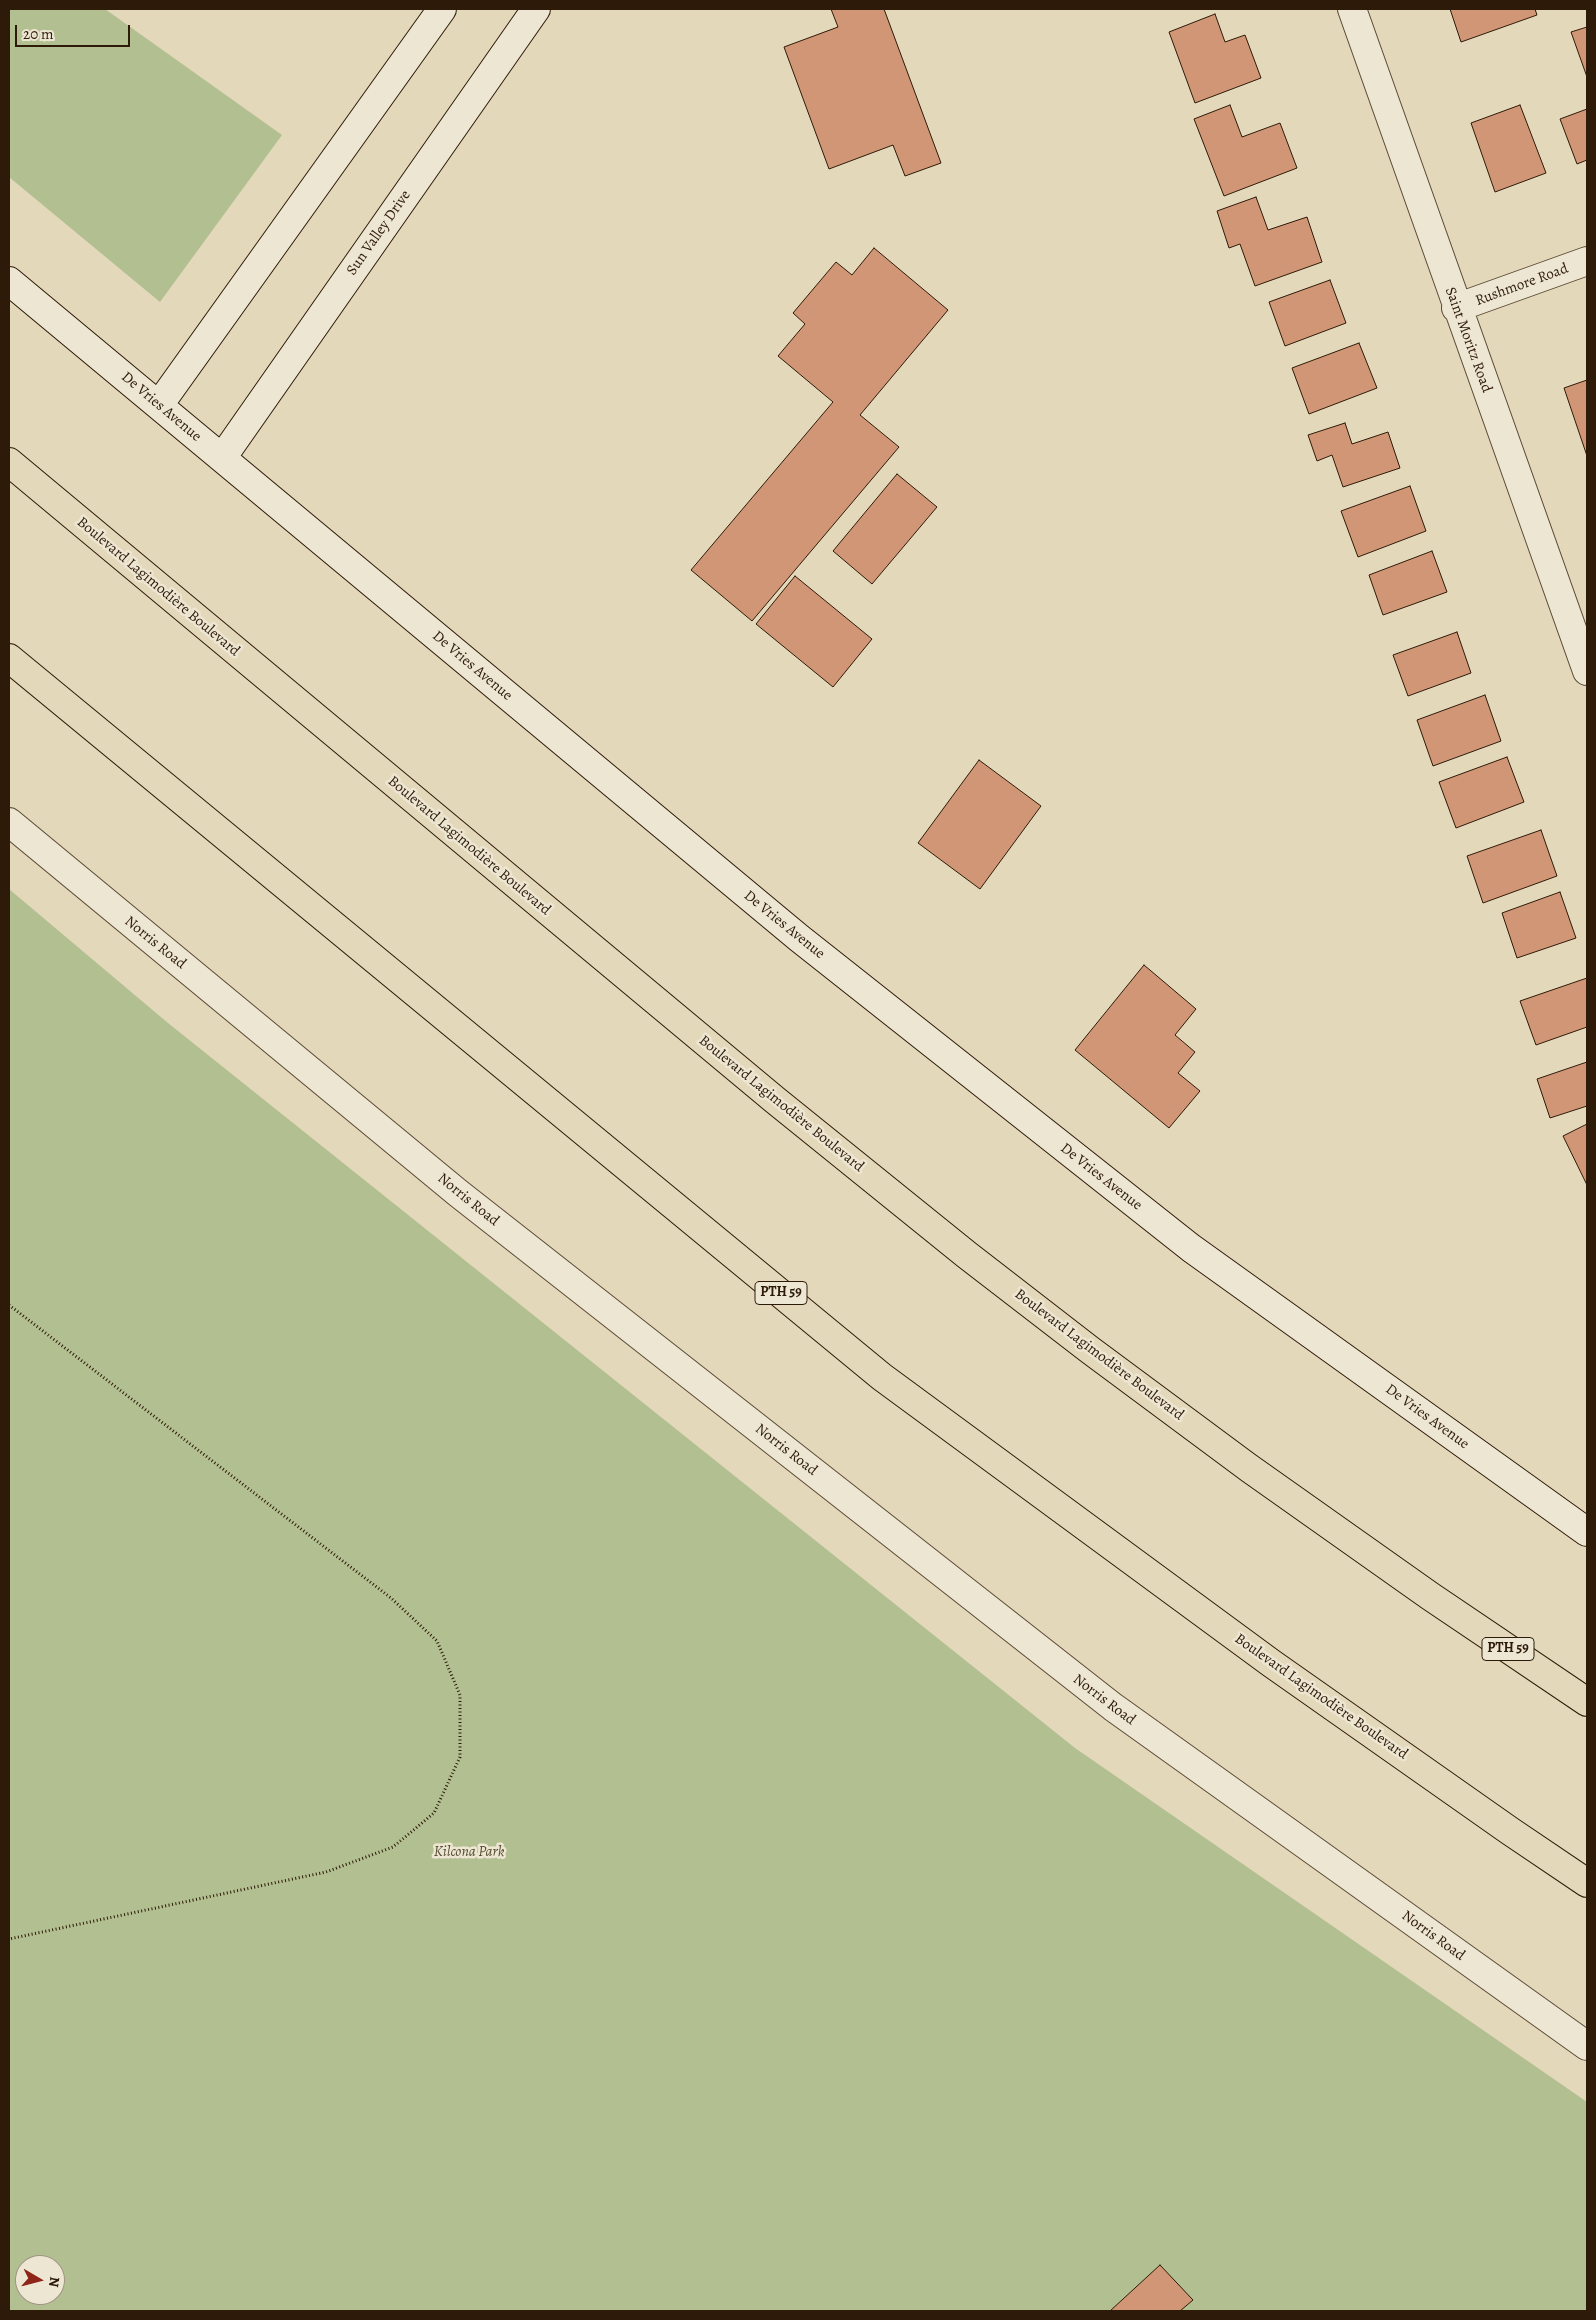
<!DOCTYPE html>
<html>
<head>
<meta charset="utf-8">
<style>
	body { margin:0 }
	#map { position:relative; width:1596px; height:2320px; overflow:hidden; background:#e4d8bb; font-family:Alegreya,serif }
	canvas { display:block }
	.frame { position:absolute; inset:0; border:10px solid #2d1a08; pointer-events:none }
	.north { position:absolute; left:15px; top:2255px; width:50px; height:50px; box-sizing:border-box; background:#ede6d3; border:1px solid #a09482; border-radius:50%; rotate:98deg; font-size:14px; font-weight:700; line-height:20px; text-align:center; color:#2d1a08 }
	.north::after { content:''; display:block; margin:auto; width:18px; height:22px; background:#8f2418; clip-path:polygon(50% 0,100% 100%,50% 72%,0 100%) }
	.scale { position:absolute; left:15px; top:25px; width:115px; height:22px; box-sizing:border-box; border:2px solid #2d1a08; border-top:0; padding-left:6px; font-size:15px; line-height:18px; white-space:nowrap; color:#2d1a08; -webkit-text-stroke:4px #ede6d3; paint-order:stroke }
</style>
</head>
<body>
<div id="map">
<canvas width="1596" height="2320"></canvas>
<div class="frame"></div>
<div class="north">N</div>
<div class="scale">20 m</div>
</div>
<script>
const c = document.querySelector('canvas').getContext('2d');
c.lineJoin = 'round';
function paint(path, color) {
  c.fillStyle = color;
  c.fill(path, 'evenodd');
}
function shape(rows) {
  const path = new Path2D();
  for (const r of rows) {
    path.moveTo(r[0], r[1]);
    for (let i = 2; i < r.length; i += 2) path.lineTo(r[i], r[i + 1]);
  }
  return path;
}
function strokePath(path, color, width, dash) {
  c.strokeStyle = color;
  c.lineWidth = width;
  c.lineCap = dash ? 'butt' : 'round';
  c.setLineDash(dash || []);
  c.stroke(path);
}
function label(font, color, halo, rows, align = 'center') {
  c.font = font + ' Alegreya,serif';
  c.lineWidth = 5;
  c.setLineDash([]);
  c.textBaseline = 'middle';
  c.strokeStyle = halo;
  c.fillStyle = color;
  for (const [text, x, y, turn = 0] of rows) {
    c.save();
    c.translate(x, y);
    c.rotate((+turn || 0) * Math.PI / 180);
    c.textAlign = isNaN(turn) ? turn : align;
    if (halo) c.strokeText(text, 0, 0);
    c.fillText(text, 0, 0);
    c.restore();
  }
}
const green = shape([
	[9,9,105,9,282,135,160,302,9,177],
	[9,889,168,1023,1075,1748,1587,2102,1587,2311,9,2311],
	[25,2265,55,2265,55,2295,25,2295]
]);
const building = shape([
	[831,9,884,9,941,163,905,176,893,145,829,169,784,47,838,27,831,9],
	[1450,9,1535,9,1537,15,1461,42,1450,9],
	[1215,14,1225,42,1245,35,1261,78,1195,103,1169,32,1215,14],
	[1587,27,1587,77,1571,32,1587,27],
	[1230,105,1242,137,1280,123,1297,168,1224,196,1194,119,1230,105],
	[1520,105,1546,173,1495,192,1471,123,1520,105],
	[1587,109,1587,160,1577,164,1560,119,1587,109],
	[1256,197,1268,230,1307,217,1322,262,1255,286,1240,244,1229,248,1217,211,1256,197],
	[874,248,948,310,860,415,899,447,752,621,691,570,833,402,778,356,805,324,793,313,836,262,852,275,874,248],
	[1330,280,1346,323,1285,346,1269,302,1330,280],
	[1359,343,1377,388,1309,414,1292,368,1359,343],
	[1587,380,1587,456,1564,388,1587,380],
	[1345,423,1352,444,1388,432,1400,468,1343,487,1332,455,1317,461,1308,435,1345,423],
	[897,474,937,507,872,584,833,551,897,474],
	[1410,486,1426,531,1358,557,1341,511,1410,486],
	[1432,551,1447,592,1383,615,1369,575,1432,551],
	[795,576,872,639,833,687,756,624,795,576],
	[1457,632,1471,673,1408,696,1393,655,1457,632],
	[1485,695,1501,741,1433,766,1417,720,1485,695],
	[1507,757,1524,802,1456,828,1439,782,1507,757],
	[979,760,1041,806,980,889,918,843,979,760],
	[1541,830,1557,876,1483,903,1467,856,1541,830],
	[1560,892,1576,938,1517,958,1502,913,1560,892],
	[1144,965,1196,1009,1175,1035,1195,1052,1178,1073,1200,1091,1169,1128,1075,1050,1144,965],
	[1587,978,1587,1027,1536,1045,1520,1001,1587,978],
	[1587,1062,1587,1106,1550,1118,1537,1079,1587,1062],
	[1587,1124,1587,1185,1563,1136,1587,1124],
	[1160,2265,1193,2300,1180,2311,1110,2311,1160,2265]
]);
const path = shape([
	[9,1305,391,1598,437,1641,460,1695,460,1757,434,1813,393,1847,326,1872,9,1939]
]);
const street = shape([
	[1352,9,1587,671],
	[1456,308,1587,261],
	[9,822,458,1193,1113,1707,1587,2046]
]);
const secondary = shape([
	[9,281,799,938,1191,1248,1587,1532],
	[159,405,442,9],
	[222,458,536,9]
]);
const primary = shape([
	[9,462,775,1100,967,1255,1090,1350,1249,1468,1430,1596,1587,1702],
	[9,658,882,1377,1271,1663,1510,1831,1587,1883]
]);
const shields = [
	[781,1293,52],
	[1508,1649,52]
];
const shieldNames = [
	["PTH 59",781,1293],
	["PTH 59",1508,1649]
];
const streetNames = [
	["Sun Valley Drive",379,233,-55],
	["Rushmore Road",1522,285,-20],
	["Saint Moritz Road",1468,340,70],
	["De Vries Avenue",161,407,40],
	["Boulevard Lagimodière Boulevard",158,587,40],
	["De Vries Avenue",472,666,40],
	["Boulevard Lagimodière Boulevard",469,846,40],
	["De Vries Avenue",784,925,39],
	["Norris Road",155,943,39],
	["Boulevard Lagimodière Boulevard",781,1104,39],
	["De Vries Avenue",1101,1177,38],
	["Norris Road",468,1200,39],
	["Boulevard Lagimodière Boulevard",1099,1355,37],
	["De Vries Avenue",1427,1417,36],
	["Norris Road",786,1450,38],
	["Boulevard Lagimodière Boulevard",1321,1697,35],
	["Norris Road",1104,1700,37],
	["Norris Road",1433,1936,36]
];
const parkNames = [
	["Kilcona Park",469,1852]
];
paint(green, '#b2bf91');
paint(building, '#d09675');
strokePath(building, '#2d1a08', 1);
strokePath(street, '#5b4a35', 30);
strokePath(secondary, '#2d1a08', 30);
strokePath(primary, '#2d1a08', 30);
strokePath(path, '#2d1a08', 3, [1, 2.5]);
strokePath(street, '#ede6d3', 28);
strokePath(secondary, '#ede6d3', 28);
strokePath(primary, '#e4d8bb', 28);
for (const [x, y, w] of shields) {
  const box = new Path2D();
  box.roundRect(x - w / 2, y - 11.5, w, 23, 4);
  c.fillStyle = '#ede6d3';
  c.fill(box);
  strokePath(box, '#2d1a08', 1);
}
label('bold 14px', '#2d1a08', null, shieldNames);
label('15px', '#2d1a08', '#ede6d3', streetNames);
label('italic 15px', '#554c31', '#ede6d3', parkNames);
</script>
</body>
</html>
